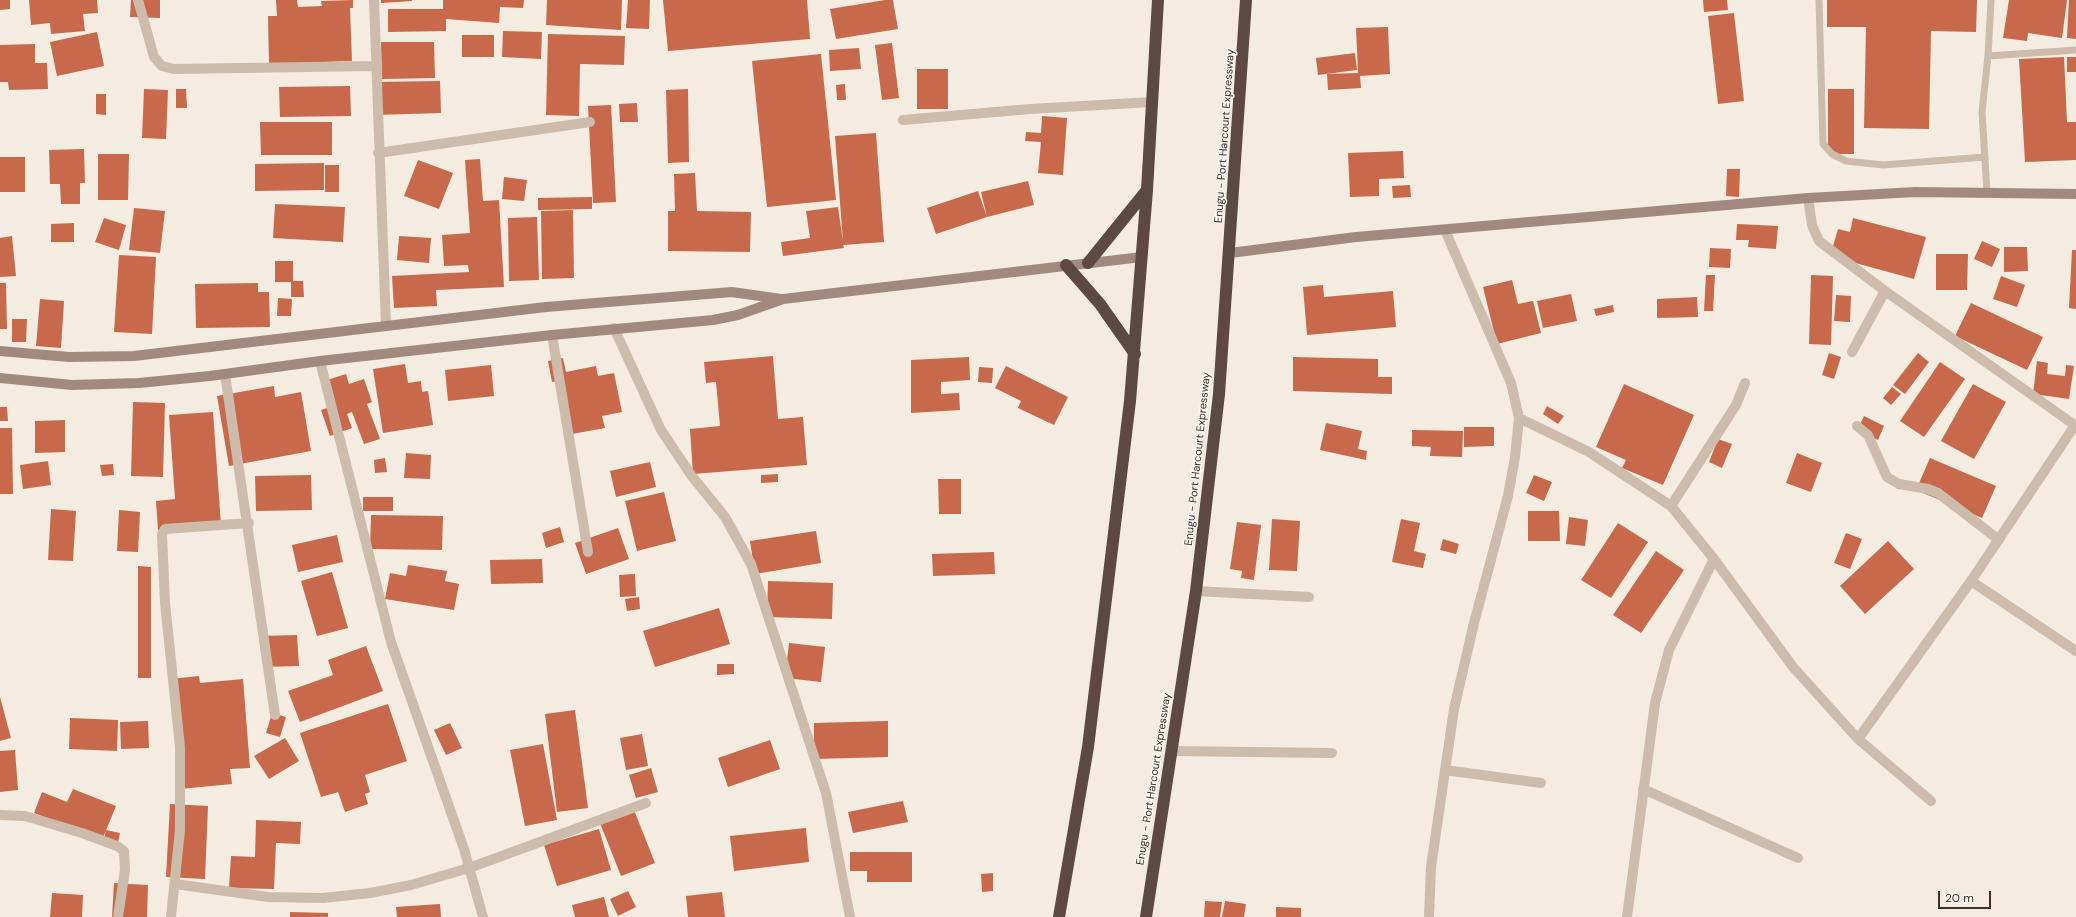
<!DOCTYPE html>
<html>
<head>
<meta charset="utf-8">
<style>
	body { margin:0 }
	#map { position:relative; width:2076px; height:917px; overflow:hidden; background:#f4ebe1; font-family:"DM Sans",sans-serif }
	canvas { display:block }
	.scale { position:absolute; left:1938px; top:891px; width:53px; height:18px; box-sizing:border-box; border:2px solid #3b302b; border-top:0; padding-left:5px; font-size:12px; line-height:14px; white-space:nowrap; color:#3b302b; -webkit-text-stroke:3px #fbf5ee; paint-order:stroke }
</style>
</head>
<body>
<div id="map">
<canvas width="2076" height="917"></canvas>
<div class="scale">20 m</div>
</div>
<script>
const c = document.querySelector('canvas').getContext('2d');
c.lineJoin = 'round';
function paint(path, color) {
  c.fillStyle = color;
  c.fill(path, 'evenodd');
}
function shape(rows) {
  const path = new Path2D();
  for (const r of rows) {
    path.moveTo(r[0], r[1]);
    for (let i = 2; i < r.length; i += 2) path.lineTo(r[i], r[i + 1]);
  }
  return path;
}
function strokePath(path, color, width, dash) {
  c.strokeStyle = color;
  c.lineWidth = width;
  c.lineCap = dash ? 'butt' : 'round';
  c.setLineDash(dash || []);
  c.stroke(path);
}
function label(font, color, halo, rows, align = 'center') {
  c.font = font + ' "DM Sans",sans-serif';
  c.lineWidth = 3;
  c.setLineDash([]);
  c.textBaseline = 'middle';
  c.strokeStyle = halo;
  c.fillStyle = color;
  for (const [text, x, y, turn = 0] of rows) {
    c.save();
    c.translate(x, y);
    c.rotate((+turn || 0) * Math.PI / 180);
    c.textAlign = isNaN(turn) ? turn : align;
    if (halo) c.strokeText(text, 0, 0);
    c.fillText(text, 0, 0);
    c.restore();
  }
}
const building = shape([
	[0,0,10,0,10,9,0,10],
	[29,0,97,0,98,13,83,14,85,31,51,34,50,23,31,25],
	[131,0,160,0,160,18,130,17],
	[276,0,297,0,298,7,322,6,321,1,353,0,353,8,350,8,352,61,269,64,268,16,277,16],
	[381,0,412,0,412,1,381,3],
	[443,0,524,0,523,8,500,7,499,23,446,19,446,31,388,32,388,9,443,9],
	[547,0,622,0,621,30,546,25],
	[628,0,650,0,649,29,626,28],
	[663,0,807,0,810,39,668,51],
	[885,0,893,0,898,29,836,39,830,9],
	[1703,0,1727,0,1728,10,1704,12],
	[1827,0,1977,0,1976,32,1931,31,1929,129,1864,128,1866,27,1827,27],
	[2009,0,2067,0,2062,38,2028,33,2027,41,2003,38],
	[2069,0,2076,0,2076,39,2067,38],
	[1734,13,1744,101,1718,104,1708,16],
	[1388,27,1390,74,1360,76,1361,88,1328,90,1327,74,1358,73,1356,28],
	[503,31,542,32,541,59,502,57],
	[97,32,104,66,57,76,50,42],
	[548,34,625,36,624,65,580,64,579,116,546,115],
	[462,35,494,35,494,57,462,57],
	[381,42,434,42,435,78,382,79],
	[892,43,899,98,882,100,875,45],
	[35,44,35,63,47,63,48,89,9,90,8,82,0,82,0,45],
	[859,48,861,69,830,71,829,50],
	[1355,53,1357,70,1318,75,1316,58],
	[821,54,836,200,767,207,752,61],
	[2064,57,2067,122,2076,122,2076,160,2025,162,2019,59],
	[2067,57,2076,57,2076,72,2067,72],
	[917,69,948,69,948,109,917,109],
	[440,81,441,113,375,115,374,82],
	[845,84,846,100,837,100,836,85],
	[350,86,351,116,280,117,279,87],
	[144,89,168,90,166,139,142,138],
	[176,89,186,89,187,108,176,108],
	[688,89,689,162,668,163,666,90],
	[1828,89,1854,89,1854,154,1828,154],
	[96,94,106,94,106,115,96,114],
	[637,103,638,122,620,122,619,104],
	[611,105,616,202,593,203,588,106],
	[1042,116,1067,118,1063,175,1038,173,1041,142,1025,141,1026,132,1041,133],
	[260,122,332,122,332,155,261,155],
	[876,133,884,242,843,245,844,248,783,256,781,242,810,238,806,211,838,207,843,242,835,136],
	[84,149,85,183,80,183,80,204,61,204,60,184,50,184,49,150],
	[1403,151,1404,178,1379,179,1379,196,1350,197,1348,153],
	[98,154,129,154,128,200,98,200],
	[0,157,25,157,25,192,0,192],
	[480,159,483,201,499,200,504,287,436,290,437,306,394,308,392,276,469,272,468,265,444,266,442,235,470,233,465,160],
	[418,160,453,173,439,209,404,196],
	[324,163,324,190,255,191,255,164],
	[325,165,339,165,339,192,325,192],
	[1727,169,1740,169,1739,197,1726,196],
	[695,173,697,211,751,212,750,252,668,251,668,211,675,211,674,174],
	[504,177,527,180,524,201,502,199],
	[1028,181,1034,205,987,217,981,192],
	[1410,185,1411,197,1393,198,1392,186],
	[978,191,987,217,936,234,927,208],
	[592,197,592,209,538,210,538,198],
	[275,204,345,207,343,242,273,238],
	[134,208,165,211,160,253,129,250],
	[573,210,574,278,542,279,541,211],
	[537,217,539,280,509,281,508,218],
	[104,218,126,225,119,250,95,242],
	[1853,218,1926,237,1914,279,1830,256,1838,229,1850,232],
	[74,223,74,242,51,242,51,224],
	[1737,224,1778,226,1776,249,1748,247,1749,240,1736,240],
	[12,236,16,276,0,277,0,238],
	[399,236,431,238,429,263,397,260],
	[1982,241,2000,249,1992,267,1974,259],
	[2004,247,2027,247,2028,271,2004,272],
	[1710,248,1731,249,1730,268,1709,267],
	[2072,250,2076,250,2076,309,2069,308],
	[1936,254,1968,254,1967,290,1936,290],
	[119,255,156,257,152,334,114,332],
	[275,261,293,261,293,281,303,281,304,297,291,297,291,282,275,282],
	[1706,275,1715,275,1713,311,1704,311],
	[1811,275,1833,276,1831,345,1809,344],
	[2001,276,2025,285,2017,307,1993,299],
	[1512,280,1518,304,1533,301,1541,333,1497,344,1483,287],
	[0,283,6,283,7,329,0,329],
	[258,283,258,292,269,292,270,327,196,328,195,284],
	[1323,285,1324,297,1393,291,1396,327,1307,335,1303,287],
	[1571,294,1577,321,1543,328,1537,301],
	[1836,295,1851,296,1850,322,1834,321],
	[1697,297,1698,317,1657,318,1657,299],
	[278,298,292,299,291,316,277,316],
	[40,299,64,301,61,348,36,346],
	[1971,303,2043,337,2027,370,1955,336],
	[1613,305,1614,312,1596,316,1594,309],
	[12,319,27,319,26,342,12,342],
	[1829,353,1841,357,1834,379,1822,375],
	[1918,353,1929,362,1905,394,1893,385],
	[773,356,778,419,803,417,807,465,693,474,690,429,720,426,716,382,706,383,704,362],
	[969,357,970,380,941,382,941,394,959,393,960,410,911,413,911,360],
	[1293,357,1378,359,1378,377,1392,377,1392,394,1293,391],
	[563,358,566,372,596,366,598,376,614,373,622,412,602,416,605,428,572,434,561,381,552,382,548,361],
	[2037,361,2048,363,2047,374,2065,376,2066,365,2074,366,2069,399,2033,394],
	[1940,362,1965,379,1924,437,1900,421],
	[405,364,408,383,421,381,422,392,428,391,433,425,383,433,373,369],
	[491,365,494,396,448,401,445,370],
	[1006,366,1068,397,1054,425,1018,408,1021,401,995,388],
	[979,367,993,368,992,383,978,382],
	[346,374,349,384,364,379,372,402,367,404,380,439,364,444,352,412,347,414,352,428,330,436,321,410,333,406,324,381],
	[1624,384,1694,415,1663,485,1622,468,1626,460,1596,447],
	[1973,384,2006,402,1974,459,1941,441],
	[274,386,275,397,301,392,311,451,229,466,217,396],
	[1892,387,1901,394,1891,405,1883,398],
	[133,402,165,403,163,477,131,476],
	[1547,406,1564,416,1558,424,1543,414],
	[0,407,7,407,8,421,0,421],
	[213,412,221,525,158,530,156,501,175,499,169,415],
	[1864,416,1884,426,1878,440,1857,430],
	[65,420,65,452,35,453,35,421],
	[1326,423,1362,431,1358,449,1367,451,1366,460,1320,450],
	[1464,427,1494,427,1494,446,1464,447],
	[0,428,12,428,13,494,0,494],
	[1412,430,1463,431,1462,457,1430,456,1431,447,1412,446],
	[1718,439,1732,444,1722,468,1709,462],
	[406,453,431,455,430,479,404,478],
	[1797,453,1822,463,1811,492,1786,483],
	[385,458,387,472,375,473,374,460],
	[1930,458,1996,486,1982,518,1916,490],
	[48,461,51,485,23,489,20,465],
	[650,462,656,487,616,497,610,471],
	[113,464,114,475,102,476,100,465],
	[778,474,778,482,761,483,761,475],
	[311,475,312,510,256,511,255,476],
	[1534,475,1552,482,1544,501,1526,493],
	[938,479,961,479,961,514,939,514],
	[664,492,676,541,637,551,625,501],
	[363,497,393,497,393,511,363,511],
	[51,509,76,511,73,561,48,560],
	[119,510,140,512,138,552,117,551],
	[1528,511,1559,511,1560,541,1528,541],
	[371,515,443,516,442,550,370,549],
	[1569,517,1588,520,1585,546,1566,544],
	[1272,519,1300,521,1297,571,1269,570],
	[1401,519,1420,523,1414,551,1426,554,1423,568,1392,562],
	[1237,522,1261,525,1254,580,1241,578,1242,571,1230,569],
	[1618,523,1648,542,1611,598,1581,580],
	[560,527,564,542,546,548,542,533],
	[618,528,629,559,586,574,575,543],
	[816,531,821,563,755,574,750,541],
	[1846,533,1862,539,1850,569,1834,563],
	[337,535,343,562,298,572,292,545],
	[1443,539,1459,544,1456,554,1440,550],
	[1888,541,1914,569,1865,614,1840,586],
	[1656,551,1684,570,1641,633,1613,615],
	[994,552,995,574,933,576,932,554],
	[542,559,543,583,491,584,490,560],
	[408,565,447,571,445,581,459,584,454,610,385,599,390,573,406,576],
	[138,566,151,567,151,678,138,678],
	[332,572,348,628,317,636,301,581],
	[635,574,636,596,620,597,619,575],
	[768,581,833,583,832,619,767,617],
	[639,597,640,609,627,611,625,599],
	[719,608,730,644,655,667,643,631],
	[297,635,299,666,263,667,261,636],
	[789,643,825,647,821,682,785,678],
	[366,646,383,691,300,722,288,691,333,675,328,660],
	[717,664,734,664,734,674,717,675],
	[199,676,200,683,243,679,250,768,230,769,232,784,180,789,171,679],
	[0,697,11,738,0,741],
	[388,704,407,761,365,775,370,792,365,794,368,804,345,812,338,792,321,797,300,733],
	[575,710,588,808,557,812,545,714],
	[272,713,286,717,280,737,266,733],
	[70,718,118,720,117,751,69,749],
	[148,721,149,748,121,749,120,722],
	[888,721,888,757,814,759,814,723],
	[450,723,462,748,446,755,434,730],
	[642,734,648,766,626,770,620,738],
	[285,738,299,761,269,779,254,756],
	[770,740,780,769,728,787,718,758],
	[543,744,557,820,525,826,510,750],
	[15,750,18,790,0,792,0,751],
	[651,768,658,792,636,798,629,775],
	[73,789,116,806,102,840,34,813,42,792,67,802],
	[903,801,908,822,853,833,848,812],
	[170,804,208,806,205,879,166,877],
	[632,805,655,863,621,876,598,818],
	[256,820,301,822,300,844,276,843,274,889,229,888,231,856,255,857],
	[806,828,809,862,734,871,730,836],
	[599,829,611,870,557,886,544,845],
	[106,830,120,833,117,847,103,844],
	[850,852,912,852,912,882,867,882,867,871,850,871],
	[993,873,993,891,982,892,981,874],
	[114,883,148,885,147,917,112,917],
	[628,891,636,907,618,916,610,899],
	[722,892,725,917,688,917,686,896],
	[52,893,83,895,82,917,50,917],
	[604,897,609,917,575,917,572,905],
	[1205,901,1222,902,1220,917,1204,917],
	[1225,901,1246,904,1244,917,1222,917],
	[440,904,441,917,397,917,396,907],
	[1276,907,1301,908,1301,917,1276,917],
	[290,912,328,913,328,917,290,917]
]);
const lane = shape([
	[1819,0,1823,144,1832,154,1846,161,1883,165,1985,157],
	[1988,56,2076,50],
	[1987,192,1982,112,1988,56,1991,0]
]);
const street = shape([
	[138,0,154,57,162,66,174,69,375,66],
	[374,0,386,326],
	[903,120,1030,109,1152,102],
	[378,153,590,122],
	[1808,198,1812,225,1819,241,1885,291,2076,426],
	[614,328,661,430,691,475,725,517,751,564,826,793,850,917],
	[552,335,588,552],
	[1852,352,1885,291],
	[320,361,391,642,464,849,483,917],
	[225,374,275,715],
	[1519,418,1589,452,1671,506,1714,559,1793,667,1858,739,1931,801],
	[1857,426,1868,435,1887,477,1899,484,1928,489,1938,493,1999,540],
	[1671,506,1736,405,1745,383],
	[1971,581,2076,651],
	[1196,591,1309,597],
	[1858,739,1971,581,2075,425],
	[1171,751,1332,753],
	[1445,770,1541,783],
	[1643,789,1798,858],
	[0,815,25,816,82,833,117,846,124,851,125,870,118,917],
	[175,884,268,897,323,898,370,893,411,885,469,868,646,803],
	[171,917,180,830,180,747,165,603,162,534,165,529,249,523],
	[1429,917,1431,867,1454,709,1474,623,1508,496,1515,457,1519,418,1511,383,1445,230],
	[1627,917,1655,703,1669,650,1714,559]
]);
const secondary = shape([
	[1230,253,1356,237,1808,198,1915,192,2076,194],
	[0,351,69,357,134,356,546,307,732,292,781,299],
	[0,378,72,385,139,383,210,376,320,361,552,335,713,320,738,315,783,299,1142,257]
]);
const highway = shape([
	[1088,263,1147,190],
	[1066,265,1100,304,1135,354],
	[1059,917,1088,747,1130,401,1147,190,1158,0],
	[1146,917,1196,591,1219,394,1246,0]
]);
const streetNames = [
	["Enugu - Port Harcourt Expressway",1225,136,-86],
	["Enugu - Port Harcourt Expressway",1198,459,-84],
	["Enugu - Port Harcourt Expressway",1154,779,-81]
];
paint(building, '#c8694b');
strokePath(lane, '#cdbbac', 7);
strokePath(street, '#cdbbac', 10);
strokePath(secondary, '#a18a7d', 10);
strokePath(highway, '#5c4a42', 12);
label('11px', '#3b302b', '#fbf5ee', streetNames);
</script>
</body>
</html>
